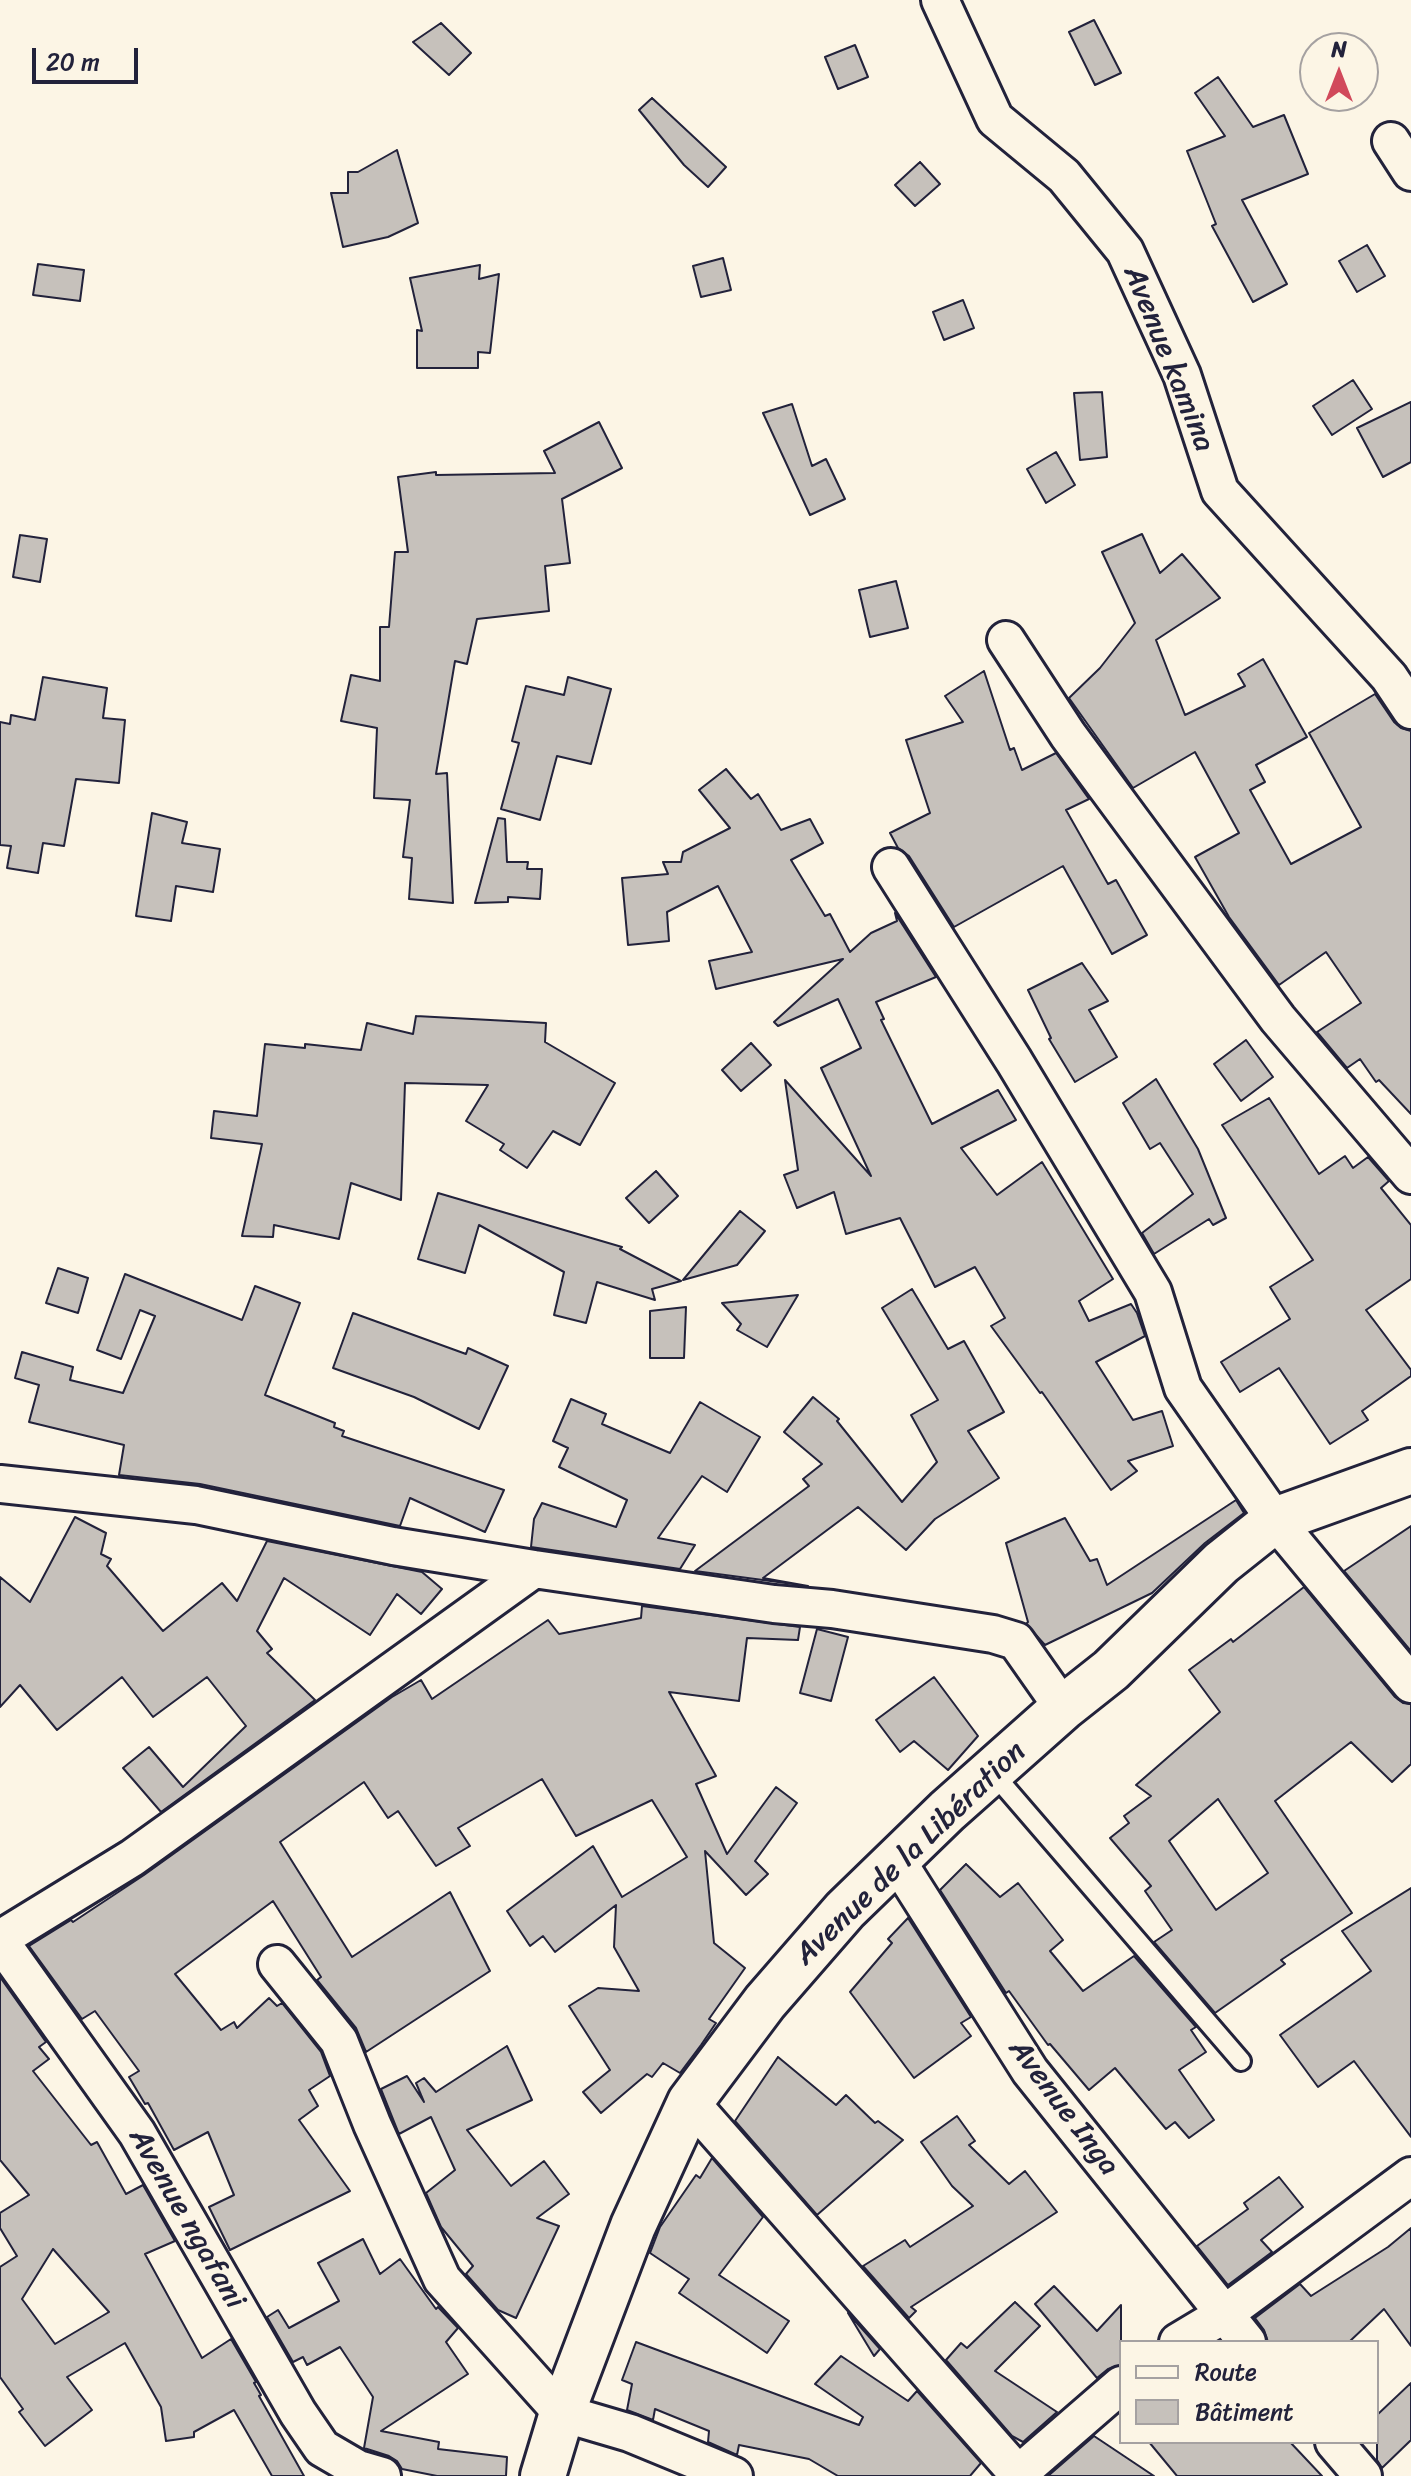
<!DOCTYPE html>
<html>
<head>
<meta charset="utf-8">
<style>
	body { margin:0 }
	#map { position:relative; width:1411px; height:2476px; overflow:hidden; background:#fcf5e5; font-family:Sriracha,sans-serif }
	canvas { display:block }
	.legend { position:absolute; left:1119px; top:2340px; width:260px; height:104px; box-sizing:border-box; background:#fcf5e5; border:2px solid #a5a1a1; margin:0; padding:10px 14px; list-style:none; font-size:24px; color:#22223b }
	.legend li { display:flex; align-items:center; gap:16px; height:40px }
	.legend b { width:40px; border:2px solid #a5a1a1 }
	.north { position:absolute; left:1299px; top:32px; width:80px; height:80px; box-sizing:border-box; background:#fcf5e5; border:2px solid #a5a1a1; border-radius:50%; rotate:0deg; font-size:22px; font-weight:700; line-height:32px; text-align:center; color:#22223b }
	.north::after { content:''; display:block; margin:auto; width:28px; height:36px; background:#d1495b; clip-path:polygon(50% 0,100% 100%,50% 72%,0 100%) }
	.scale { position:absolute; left:32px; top:48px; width:106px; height:36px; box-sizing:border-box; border:4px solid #22223b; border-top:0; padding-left:10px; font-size:24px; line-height:28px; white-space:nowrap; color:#22223b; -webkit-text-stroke:6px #fcf5e5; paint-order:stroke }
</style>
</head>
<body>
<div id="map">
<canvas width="1411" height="2476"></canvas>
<ul class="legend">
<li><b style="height:10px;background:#fcf5e5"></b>Route</li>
<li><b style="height:22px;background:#c6c1bb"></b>Bâtiment</li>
</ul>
<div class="north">N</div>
<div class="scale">20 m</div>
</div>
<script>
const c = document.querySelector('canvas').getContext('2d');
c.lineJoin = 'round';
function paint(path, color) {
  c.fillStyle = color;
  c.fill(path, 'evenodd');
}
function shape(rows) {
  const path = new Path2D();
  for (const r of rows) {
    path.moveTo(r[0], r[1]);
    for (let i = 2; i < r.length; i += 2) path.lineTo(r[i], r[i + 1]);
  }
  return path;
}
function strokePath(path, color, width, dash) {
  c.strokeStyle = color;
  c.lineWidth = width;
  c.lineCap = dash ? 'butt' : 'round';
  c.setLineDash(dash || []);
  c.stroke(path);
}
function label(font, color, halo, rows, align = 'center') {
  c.font = font + ' Sriracha,sans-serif';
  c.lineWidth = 6;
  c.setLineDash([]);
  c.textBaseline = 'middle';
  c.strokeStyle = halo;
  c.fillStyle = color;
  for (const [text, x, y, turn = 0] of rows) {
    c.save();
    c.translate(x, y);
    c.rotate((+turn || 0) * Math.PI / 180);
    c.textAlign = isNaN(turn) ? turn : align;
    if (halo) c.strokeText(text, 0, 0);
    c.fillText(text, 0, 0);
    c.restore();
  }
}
const building = shape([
	[1094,20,1121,73,1095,85,1069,32,1094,20],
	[441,23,471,53,449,75,413,42,441,23],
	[855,45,868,77,838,89,825,57,855,45],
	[1218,77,1253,127,1284,115,1308,174,1242,200,1287,284,1253,302,1212,226,1216,224,1187,151,1225,136,1195,93,1218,77],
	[652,98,726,167,708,187,684,165,639,110,652,98],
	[397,150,418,223,388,237,343,247,331,193,348,193,348,172,358,172,397,150],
	[920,162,940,184,915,206,895,185,920,162],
	[1367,245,1385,276,1357,292,1339,261,1367,245],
	[723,258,731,290,701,297,693,266,723,258],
	[38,264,84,270,80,301,33,295,38,264],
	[480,265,479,279,499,274,490,353,478,352,478,368,417,368,417,330,422,331,410,278,480,265],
	[963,300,974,328,944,340,933,312,963,300],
	[1353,380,1372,409,1332,435,1313,406,1353,380],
	[1102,392,1107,457,1080,460,1074,393,1102,392],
	[1411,402,1411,462,1383,477,1357,428,1411,402],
	[792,404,812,466,826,459,845,499,810,515,763,413,792,404],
	[599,422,622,468,562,499,570,563,545,566,549,611,477,619,467,664,455,661,436,774,447,773,453,903,409,899,412,858,403,857,410,800,374,798,377,728,341,721,351,675,380,681,380,627,389,627,395,552,408,552,398,477,436,472,436,475,555,473,544,451,599,422],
	[1056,452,1075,485,1046,503,1027,469,1056,452],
	[1142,534,1160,573,1182,554,1220,598,1156,640,1185,715,1245,686,1238,674,1263,659,1307,737,1256,765,1265,782,1250,790,1291,864,1361,827,1309,733,1375,694,1394,722,1401,728,1411,731,1411,1114,1379,1080,1376,1082,1360,1059,1347,1068,1317,1032,1361,1003,1326,952,1279,985,1229,917,1195,857,1239,833,1195,752,1133,788,1069,698,1100,668,1135,623,1102,552,1142,534],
	[20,535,47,539,40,582,13,577,20,535],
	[896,581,908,628,870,637,859,590,896,581],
	[984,671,1010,750,1014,748,1022,770,1056,753,1089,799,1066,810,1108,884,1116,880,1147,935,1112,954,1063,866,954,927,909,856,898,848,890,833,930,813,906,740,963,722,945,696,984,671],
	[43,677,107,688,103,718,125,720,119,783,76,779,64,846,43,843,38,873,7,868,11,846,0,845,0,722,10,724,11,715,35,720,43,677],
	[568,677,611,689,591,764,557,756,540,820,501,809,519,743,512,741,526,686,564,695,568,677],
	[726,769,751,799,758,794,781,830,810,819,823,843,791,860,825,916,830,914,850,952,871,933,897,921,895,913,936,977,876,1002,884,1019,881,1020,932,1124,998,1090,1016,1120,961,1148,997,1195,1042,1162,1113,1279,1079,1301,1089,1321,1131,1304,1137,1313,1145,1336,1096,1362,1133,1420,1162,1411,1173,1446,1128,1461,1137,1471,1111,1490,1042,1392,1040,1393,991,1326,1005,1318,975,1267,935,1287,900,1218,846,1234,834,1192,797,1208,784,1175,798,1170,785,1080,871,1176,821,1068,861,1048,838,999,778,1026,774,1022,843,959,716,989,709,961,752,952,718,886,667,912,669,941,628,945,622,878,668,874,663,862,681,862,683,852,730,828,699,790,726,769],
	[152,813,187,822,182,843,220,849,213,892,176,886,171,921,136,916,152,813],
	[498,818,505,819,507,862,528,862,527,869,542,869,540,899,508,897,508,902,475,903,498,818],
	[1082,963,1108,1001,1089,1010,1117,1057,1075,1082,1049,1039,1051,1038,1028,990,1082,963],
	[416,1016,546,1023,545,1042,615,1083,580,1145,553,1131,527,1168,500,1150,504,1144,466,1121,488,1085,405,1083,401,1200,351,1183,339,1239,274,1225,273,1237,242,1236,262,1144,211,1138,214,1111,257,1116,265,1044,305,1048,305,1044,361,1050,367,1023,413,1034,416,1016],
	[1246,1040,1273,1077,1241,1101,1214,1064,1246,1040],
	[751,1043,771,1065,741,1091,722,1070,751,1043],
	[1156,1079,1198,1149,1226,1218,1213,1225,1209,1219,1154,1254,1142,1233,1193,1194,1160,1143,1150,1149,1123,1103,1156,1079],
	[1269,1098,1319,1174,1345,1156,1353,1168,1368,1157,1389,1181,1381,1188,1411,1225,1411,1279,1366,1310,1411,1370,1411,1376,1362,1411,1368,1420,1330,1444,1279,1368,1240,1392,1221,1362,1290,1319,1270,1287,1313,1260,1222,1125,1269,1098],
	[656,1171,678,1196,649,1223,626,1198,656,1171],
	[438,1193,622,1247,620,1249,681,1281,652,1289,655,1300,597,1282,586,1323,554,1315,564,1272,479,1225,465,1273,418,1259,438,1193],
	[740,1211,765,1231,737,1265,683,1280,740,1211],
	[58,1268,88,1278,78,1313,46,1303,58,1268],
	[125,1274,242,1320,255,1286,300,1303,265,1395,335,1423,334,1427,344,1431,342,1436,504,1490,485,1532,410,1498,400,1526,200,1484,119,1475,124,1445,29,1422,39,1385,15,1378,22,1352,73,1367,70,1380,123,1393,155,1316,140,1310,121,1359,97,1350,125,1274],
	[912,1289,948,1349,964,1341,1004,1412,968,1431,999,1478,935,1519,906,1550,858,1507,763,1578,808,1586,695,1571,809,1486,803,1479,822,1464,784,1432,813,1397,839,1419,837,1421,902,1502,937,1462,911,1415,938,1400,882,1308,912,1289],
	[798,1295,767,1347,737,1330,741,1324,722,1303,798,1295],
	[686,1307,684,1358,650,1358,650,1311,686,1307],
	[353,1313,466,1354,468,1348,508,1366,479,1429,414,1397,333,1368,353,1313],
	[571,1399,606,1414,602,1424,670,1453,700,1402,760,1437,727,1492,702,1476,658,1538,695,1545,680,1569,531,1547,534,1519,542,1503,616,1527,627,1500,559,1467,568,1448,553,1441,571,1399],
	[1236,1500,1244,1513,1205,1543,1152,1593,1045,1645,1026,1624,1028,1622,1006,1543,1065,1518,1090,1561,1097,1559,1107,1585,1236,1500],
	[75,1517,106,1533,101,1554,111,1559,107,1566,163,1631,222,1583,237,1601,267,1541,422,1572,442,1589,421,1614,397,1594,370,1635,284,1578,257,1631,272,1649,267,1653,315,1700,161,1812,123,1768,149,1747,183,1787,246,1726,207,1677,153,1717,122,1677,57,1730,20,1685,0,1707,0,1577,30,1602,75,1517],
	[1411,1526,1411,1651,1344,1571,1411,1526],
	[1304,1587,1395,1697,1403,1703,1411,1704,1411,1764,1392,1782,1351,1742,1275,1801,1352,1913,1281,1960,1285,1964,1215,2013,1154,1942,1172,1930,1145,1891,1151,1886,1110,1838,1129,1823,1124,1816,1151,1796,1136,1785,1220,1712,1189,1670,1231,1639,1233,1642,1304,1587],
	[1218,1799,1268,1873,1216,1910,1169,1841,1218,1799],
	[642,1606,800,1627,798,1640,747,1638,739,1701,669,1692,716,1776,696,1784,727,1854,776,1787,797,1803,755,1861,768,1874,746,1895,705,1851,714,1943,745,1968,709,2019,716,2023,701,2045,680,2073,663,2063,652,2077,647,2074,601,2113,583,2092,610,2070,569,2006,598,1988,639,1991,614,1947,616,1905,555,1952,543,1936,530,1946,507,1911,593,1846,622,1897,687,1857,652,1800,576,1836,542,1779,458,1828,470,1846,436,1866,398,1811,388,1818,364,1782,280,1842,352,1957,450,1892,490,1971,366,2052,356,2028,317,1980,321,1977,273,1901,175,1974,221,2030,234,2022,237,2028,269,1998,277,2006,282,2003,321,2052,330,2076,309,2090,318,2106,299,2120,350,2191,230,2250,209,2207,234,2195,208,2132,174,2150,148,2103,145,2104,129,2077,139,2071,95,2011,82,2019,29,1946,71,1920,73,1922,144,1875,392,1697,421,1680,432,1699,548,1620,559,1634,641,1618,642,1606],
	[817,1629,848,1637,831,1701,800,1693,817,1629],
	[934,1677,978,1736,948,1770,914,1741,900,1752,876,1720,934,1677],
	[966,1864,1000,1897,1018,1883,1063,1940,1050,1951,1083,1991,1134,1956,1196,2027,1191,2030,1206,2052,1179,2070,1214,2120,1189,2138,1175,2122,1166,2129,1115,2068,1089,2090,1050,2044,1048,2045,1009,1991,1006,1993,940,1890,966,1864],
	[1411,1888,1411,2137,1354,2061,1318,2087,1280,2035,1371,1971,1342,1931,1411,1888],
	[908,1918,971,2017,961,2023,971,2036,914,2078,850,1992,892,1943,888,1939,908,1918],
	[0,1977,46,2042,39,2047,49,2059,33,2071,91,2145,97,2142,126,2194,143,2185,175,2241,145,2254,202,2358,231,2339,256,2382,254,2383,261,2395,259,2396,304,2476,272,2476,234,2410,194,2432,194,2437,166,2441,161,2407,125,2343,67,2377,92,2410,45,2446,19,2412,23,2409,0,2377,0,2267,17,2256,0,2228,0,2213,29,2195,0,2160,0,1977],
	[53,2249,109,2312,55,2344,22,2299,53,2249],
	[507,2046,532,2100,467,2130,511,2186,544,2161,569,2194,537,2218,559,2226,516,2318,498,2310,466,2274,473,2266,441,2227,426,2193,455,2170,431,2117,399,2134,381,2089,407,2076,424,2102,416,2083,424,2078,436,2092,507,2046],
	[778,2057,836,2105,846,2095,875,2123,878,2121,903,2140,817,2215,735,2121,778,2057],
	[957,2116,975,2141,969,2145,1009,2184,1025,2171,1057,2212,911,2307,916,2311,909,2318,863,2266,905,2240,910,2247,973,2206,952,2186,921,2142,957,2116],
	[712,2158,763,2217,719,2275,789,2321,767,2353,679,2293,689,2279,650,2253,660,2227,696,2175,700,2178,712,2158],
	[1279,2177,1303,2207,1261,2240,1272,2252,1228,2285,1197,2246,1248,2209,1244,2203,1279,2177],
	[1411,2228,1411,2346,1384,2309,1349,2342,1268,2342,1264,2330,1255,2318,1300,2284,1311,2296,1388,2247,1411,2228],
	[363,2239,380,2274,400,2259,436,2309,438,2307,458,2328,446,2342,468,2374,381,2431,439,2442,438,2449,507,2457,506,2476,437,2476,402,2469,397,2461,389,2456,364,2448,373,2397,340,2347,307,2365,303,2357,293,2362,267,2317,278,2310,289,2328,339,2301,318,2263,363,2239],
	[1054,2286,1097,2331,1121,2305,1121,2365,1108,2369,1097,2378,1035,2304,1054,2286],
	[1015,2302,1040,2326,995,2371,1057,2412,1023,2442,1012,2436,946,2360,961,2343,967,2348,1015,2302],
	[848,2313,880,2349,874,2356,848,2313],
	[636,2342,859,2425,863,2417,815,2384,841,2356,908,2401,917,2391,981,2463,970,2476,838,2476,809,2459,739,2445,737,2455,708,2442,709,2431,655,2409,653,2420,627,2410,632,2384,622,2380,636,2342],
	[1411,2383,1411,2440,1382,2468,1377,2460,1377,2415,1411,2383],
	[1094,2436,1154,2476,1048,2476,1094,2436],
	[1149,2442,1290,2442,1322,2476,1177,2476,1149,2442]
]);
const service = shape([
	[992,1772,1241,2061]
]);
const minor = shape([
	[940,0,995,119,1064,176,1125,251,1182,375,1220,491,1389,677,1411,710],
	[1391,141,1411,172],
	[1006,640,1068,735,1278,1019,1411,1175],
	[891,867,1014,1061,1153,1292,1183,1388,1275,1520,1411,1684],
	[0,1484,196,1505,393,1546,534,1569,774,1604,832,1609,993,1634,1016,1641,1063,1708],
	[897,1861,1030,2071,1247,2342],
	[0,1939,132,1858,534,1569],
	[0,1941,137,2133,298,2413,322,2448,358,2469,382,2476],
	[277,1964,339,2041,372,2124,442,2279,562,2413,630,2433,734,2476],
	[690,2102,1018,2474],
	[1178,2342,1223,2315,1411,2176],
	[1334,2442,1363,2476],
	[1016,2476,1121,2385]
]);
const trunk = shape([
	[543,2476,562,2413,633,2226,690,2102,765,2002,845,1910,947,1811,1063,1708,1111,1670,1221,1563,1275,1520,1411,1471]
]);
const streetNames = [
	["Avenue kamina",1168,359,68],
	["Avenue de la Libération",911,1854,-44],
	["Avenue Inga",1063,2108,53],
	["Avenue ngafani",186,2219,60]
];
paint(building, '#c6c1bb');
strokePath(building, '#22223b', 2);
strokePath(service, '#22223b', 24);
strokePath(minor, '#22223b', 42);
strokePath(trunk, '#22223b', 50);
strokePath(service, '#fcf5e5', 18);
strokePath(minor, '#fcf5e5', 36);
strokePath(trunk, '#fcf5e5', 44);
label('30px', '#22223b', '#fcf5e5', streetNames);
</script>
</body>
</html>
